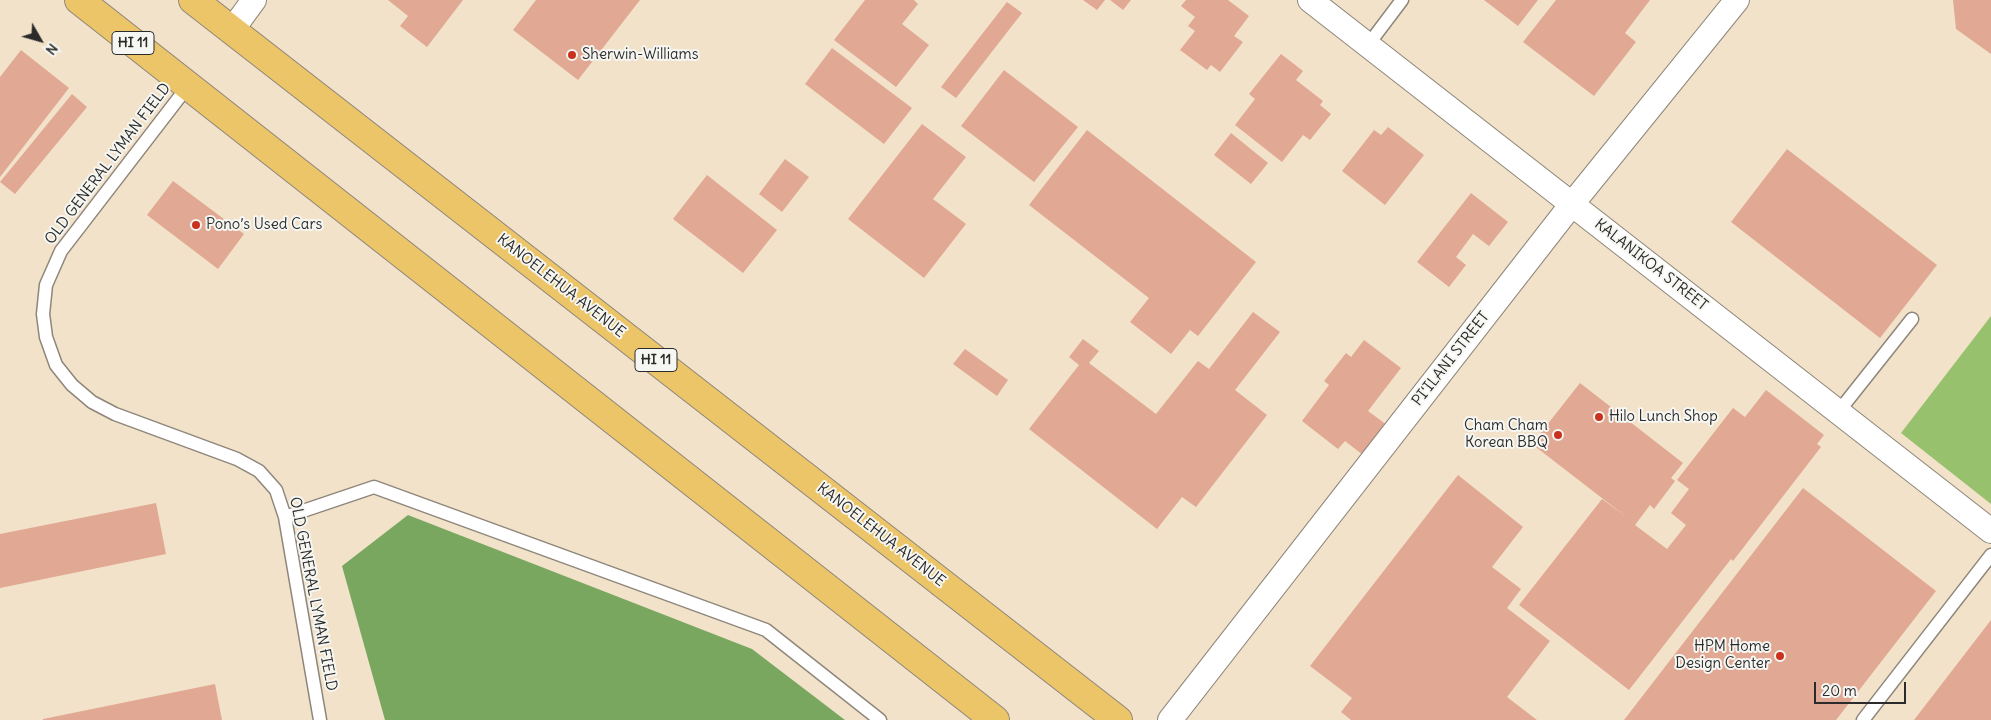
<!DOCTYPE html>
<html>
<head>
<meta charset="utf-8">
<style>
	body { margin:0 }
	#map { position:relative; width:1991px; height:720px; overflow:hidden; background:#f2e2ca; font-family:Delius,sans-serif }
	canvas { display:block }
	.north { position:absolute; left:15px; top:15px; width:50px; height:50px; -webkit-text-stroke:4px #f6f6f2; paint-order:stroke; rotate:128deg; font-size:14px; font-weight:700; line-height:20px; text-align:center; color:#2b2b2b }
	.north::after { content:''; display:block; margin:auto; width:18px; height:22px; background:#2b2b2b; clip-path:polygon(50% 0,100% 100%,50% 72%,0 100%) }
	.scale { position:absolute; left:1814px; top:682px; width:92px; height:22px; box-sizing:border-box; border:2px solid #2b2b2b; border-top:0; padding-left:6px; font-size:15px; line-height:18px; white-space:nowrap; color:#2b2b2b; -webkit-text-stroke:4px #f6f6f2; paint-order:stroke }
</style>
</head>
<body>
<div id="map">
<canvas width="1991" height="720"></canvas>
<div class="north">N</div>
<div class="scale">20 m</div>
</div>
<script>
const c = document.querySelector('canvas').getContext('2d');
c.lineJoin = 'round';
function paint(path, color) {
  c.fillStyle = color;
  c.fill(path, 'evenodd');
}
function shape(rows) {
  const path = new Path2D();
  for (const r of rows) {
    path.moveTo(r[0], r[1]);
    for (let i = 2; i < r.length; i += 2) path.lineTo(r[i], r[i + 1]);
  }
  return path;
}
function strokePath(path, color, width, dash) {
  c.strokeStyle = color;
  c.lineWidth = width;
  c.lineCap = dash ? 'butt' : 'round';
  c.setLineDash(dash || []);
  c.stroke(path);
}
function label(font, color, halo, rows, align = 'center') {
  c.font = font + ' Delius,sans-serif';
  c.lineWidth = 4;
  c.setLineDash([]);
  c.textBaseline = 'middle';
  c.strokeStyle = halo;
  c.fillStyle = color;
  for (const [text, x, y, turn = 0] of rows) {
    c.save();
    c.translate(x, y);
    c.rotate((+turn || 0) * Math.PI / 180);
    c.textAlign = isNaN(turn) ? turn : align;
    if (halo) c.strokeText(text, 0, 0);
    c.fillText(text, 0, 0);
    c.restore();
  }
}
const green = shape([
	[1991,316,1991,504,1901,433]
]);
const forest = shape([
	[408,515,752,649,845,720,385,720,342,566]
]);
const building = shape([
	[388,0,463,0,427,47,400,26,408,16],
	[536,0,640,0,578,80,513,30],
	[865,0,914,0,918,4,902,24,929,45,896,87,834,40],
	[1083,0,1105,0,1097,10],
	[1110,0,1131,0,1123,10],
	[1186,0,1228,0,1249,16,1234,36,1243,42,1220,72,1211,65,1207,70,1180,50,1195,31,1188,26,1195,17,1181,6],
	[1484,0,1538,0,1518,26],
	[1556,0,1650,0,1625,33,1636,42,1594,96,1523,42],
	[1953,0,1991,0,1991,54,1956,29],
	[1007,2,1022,13,956,98,941,87],
	[832,48,912,108,884,144,805,84],
	[21,50,69,88,0,177,0,77],
	[1281,54,1303,71,1296,80,1323,101,1320,105,1331,114,1310,140,1303,135,1282,162,1235,125,1255,99,1249,94],
	[1004,70,1078,127,1034,182,961,126],
	[72,94,87,107,15,194,0,182],
	[922,124,966,157,933,199,966,224,924,278,848,219],
	[1388,127,1424,155,1385,205,1342,171,1374,130,1381,135],
	[1087,130,1256,262,1198,336,1190,330,1171,354,1130,322,1149,298,1029,205],
	[1231,133,1268,163,1251,184,1214,155],
	[1787,149,1937,265,1880,338,1731,222],
	[785,159,809,177,782,212,759,194],
	[707,175,777,230,743,273,673,219],
	[173,181,244,234,218,269,147,215],
	[1471,193,1508,222,1489,246,1473,234,1456,257,1466,265,1449,287,1417,262],
	[1253,312,1280,332,1235,390,1267,415,1196,507,1182,497,1157,529,1029,429,1079,365,1069,357,1083,339,1099,351,1089,363,1156,414,1198,361,1209,369],
	[1364,340,1401,368,1368,411,1387,425,1363,455,1345,441,1338,449,1302,421,1329,385,1324,381,1346,353,1351,357],
	[965,349,1008,380,997,396,953,364],
	[1580,383,1683,463,1671,478,1675,481,1654,509,1650,505,1635,525,1667,549,1686,525,1671,513,1689,489,1677,480,1733,408,1745,417,1766,390,1824,435,1817,444,1821,447,1733,561,1731,559,1629,690,1519,605,1602,499,1629,519,1532,444],
	[1458,475,1523,527,1492,567,1521,589,1507,608,1550,641,1507,697,1537,720,1351,720,1341,712,1352,698,1310,666],
	[1803,488,1936,591,1836,720,1624,720],
	[156,503,166,554,0,588,0,534],
	[1991,620,1991,720,1914,720],
	[215,684,222,720,43,720,43,719]
]);
const service = shape([
	[1368,45,1402,0],
	[188,86,61,251,46,285,43,314,46,337,56,365,72,385,92,402,115,414,237,459,259,471,276,490,285,517,320,720],
	[1839,411,1912,319],
	[285,517,374,487,766,630,880,720],
	[1863,720,1991,555]
]);
const minor = shape([
	[1310,0,1991,531],
	[232,30,254,0],
	[1170,720,1572,204,1737,0]
]);
const trunk = shape([
	[79,0,995,720],
	[193,0,1118,720]
]);
const markers = [
	[572,55,5,"#c8321e"],
	[196,225,5,"#c8321e"],
	[1599,417,5,"#c8321e"],
	[1558,435,5,"#c8321e"],
	[1780,656,5,"#c8321e"]
];
const shields = [
	[133,43,42],
	[656,360,42]
];
const shieldNames = [
	["HI 11",133,43],
	["HI 11",656,360]
];
const poiNames = [
	["Sherwin-Williams",582,55],
	["Pono’s Used Cars",206,225],
	["Hilo Lunch Shop",1609,417],
	["Cham Cham",1548,426,"right"],
	["Korean BBQ",1548,443,"right"],
	["HPM Home",1770,647,"right"],
	["Design Center",1770,664,"right"]
];
const streetNames = [
	["OLD GENERAL LYMAN FIELD",108,164,-53],
	["KALANIKOA STREET",1651,265,38],
	["KANOELEHUA AVENUE",561,286,38],
	["PI‘ILANI STREET",1451,359,-52],
	["KANOELEHUA AVENUE",881,535,38],
	["OLD GENERAL LYMAN FIELD",313,594,79]
];
paint(green, '#98c16d');
paint(forest, '#7aa760');
paint(building, '#e1a893');
strokePath(service, '#8e867a', 15);
strokePath(minor, '#8e867a', 26);
strokePath(trunk, '#8e867a', 30);
strokePath(service, '#fff', 12);
strokePath(minor, '#fff', 24);
strokePath(trunk, '#edc569', 28);
for (const [x, y, r, color] of markers) {
  const dot = new Path2D();
  dot.arc(x, y, r, 0, 2 * Math.PI);
  c.fillStyle = color;
  c.fill(dot);
  strokePath(dot, '#f6f6f2', 2);
}
for (const [x, y, w] of shields) {
  const box = new Path2D();
  box.roundRect(x - w / 2, y - 11.5, w, 23, 4);
  c.fillStyle = '#f6f6f2';
  c.fill(box);
  strokePath(box, '#2b2b2b', 1);
}
label('bold 14px', '#2b2b2b', null, shieldNames);
label('15px', '#2b2b2b', '#f6f6f2', poiNames, 'left');
label('15px', '#2b2b2b', '#f6f6f2', streetNames);
</script>
</body>
</html>
